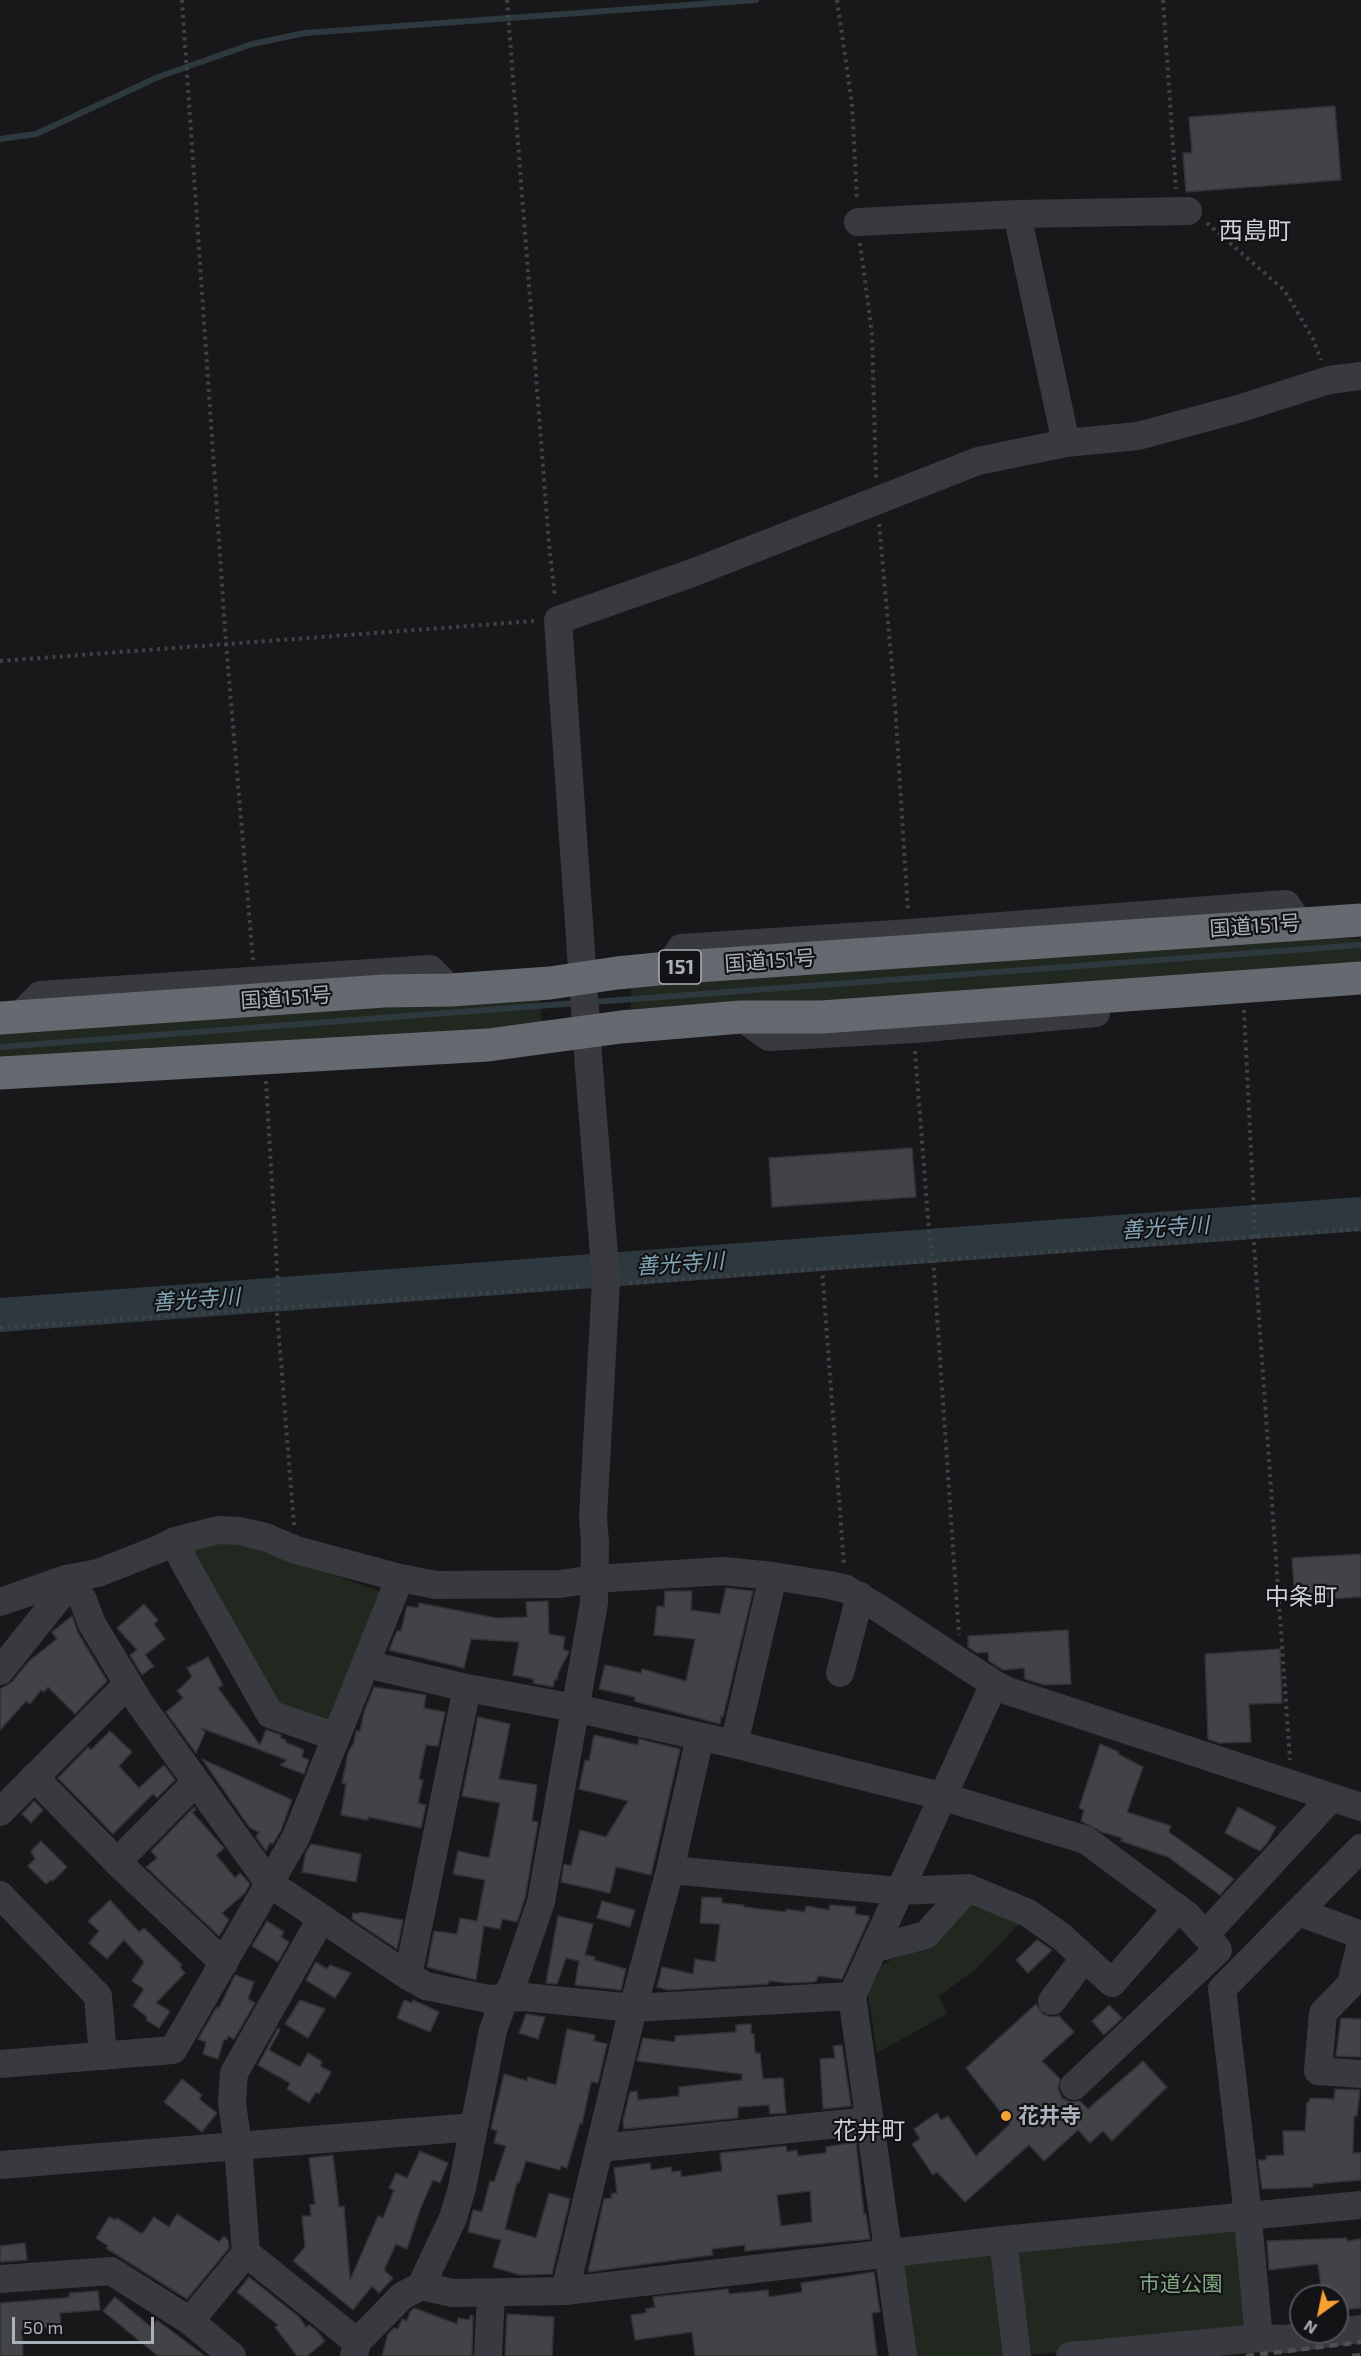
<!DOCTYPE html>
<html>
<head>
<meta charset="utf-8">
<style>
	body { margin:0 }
	#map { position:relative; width:1361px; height:2356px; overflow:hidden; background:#18181a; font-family:"Exo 2",sans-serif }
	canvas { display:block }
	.north { position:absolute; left:1289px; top:2284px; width:60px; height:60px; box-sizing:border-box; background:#131315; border:2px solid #4f5257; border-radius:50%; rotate:213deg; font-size:16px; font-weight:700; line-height:24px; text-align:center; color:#aab1ba }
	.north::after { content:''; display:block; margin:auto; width:21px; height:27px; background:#f8a032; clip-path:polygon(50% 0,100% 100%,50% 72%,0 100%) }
	.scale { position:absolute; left:12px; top:2317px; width:142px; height:27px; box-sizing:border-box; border:3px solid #aab1ba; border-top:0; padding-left:8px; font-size:18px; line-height:21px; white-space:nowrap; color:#aab1ba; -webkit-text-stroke:4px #131315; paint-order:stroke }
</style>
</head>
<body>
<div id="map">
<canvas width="1361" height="2356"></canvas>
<div class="north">N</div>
<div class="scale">50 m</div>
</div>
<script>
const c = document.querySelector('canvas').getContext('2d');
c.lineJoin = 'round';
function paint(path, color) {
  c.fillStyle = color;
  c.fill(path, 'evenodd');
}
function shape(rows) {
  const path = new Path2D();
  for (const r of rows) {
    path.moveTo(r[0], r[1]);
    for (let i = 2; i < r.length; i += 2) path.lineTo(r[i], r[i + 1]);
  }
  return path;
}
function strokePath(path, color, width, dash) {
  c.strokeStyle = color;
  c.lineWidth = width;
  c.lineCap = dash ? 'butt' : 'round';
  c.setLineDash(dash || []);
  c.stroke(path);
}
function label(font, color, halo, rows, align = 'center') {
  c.font = font + ' "Exo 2","Noto Sans JP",sans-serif';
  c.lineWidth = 4.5;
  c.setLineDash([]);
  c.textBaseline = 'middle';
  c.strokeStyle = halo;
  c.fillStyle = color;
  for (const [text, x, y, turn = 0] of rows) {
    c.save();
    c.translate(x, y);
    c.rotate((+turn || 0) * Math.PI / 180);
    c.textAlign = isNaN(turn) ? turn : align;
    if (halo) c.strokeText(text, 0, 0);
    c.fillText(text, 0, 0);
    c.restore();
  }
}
const green = shape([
	[1280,935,1361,939,1361,965,861,1003,751,1002,631,1009,631,983],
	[540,999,542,1025,493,1030,0,1059,0,1032,341,1003],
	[216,1543,260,1548,379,1591,381,1597,334,1724,280,1711,190,1557,195,1548],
	[975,1897,1020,1923,976,1969,939,1996,947,2014,877,2053,868,1993,883,1964,925,1944],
	[1241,2228,1250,2324,1244,2333,1029,2355,1016,2248],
	[993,2251,1006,2356,911,2356,904,2259]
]);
const stream = shape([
	[0,139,36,134,158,77,252,44,305,33,756,0],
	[593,1002,1361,945],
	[0,1047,577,1003]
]);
const river = shape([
	[0,1315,1361,1214]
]);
const building = shape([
	[1335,106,1341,180,1186,192,1183,153,1192,153,1189,117,1335,106],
	[912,1148,916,1197,772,1207,769,1158,912,1148],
	[1361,1554,1361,1597,1295,1601,1292,1558,1361,1554],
	[726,1588,753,1591,723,1717,721,1716,720,1724,634,1701,635,1697,599,1689,605,1665,641,1673,642,1669,686,1681,695,1639,654,1635,657,1606,664,1607,665,1591,692,1591,691,1610,720,1614,726,1588],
	[548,1601,549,1634,565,1637,563,1649,569,1652,559,1671,557,1680,555,1679,553,1687,533,1683,534,1679,513,1675,519,1642,471,1639,464,1668,389,1650,397,1631,401,1631,407,1606,418,1608,419,1603,496,1618,527,1617,526,1602,548,1601],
	[144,1604,158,1620,154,1624,165,1639,145,1655,154,1666,142,1675,130,1655,137,1650,117,1628,144,1604],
	[72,1616,78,1633,107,1681,75,1714,48,1687,44,1692,41,1690,30,1704,26,1701,0,1730,0,1689,12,1682,29,1661,57,1639,52,1632,72,1616],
	[1068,1630,1071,1684,1044,1685,1025,1679,1024,1668,1003,1670,989,1661,988,1652,977,1653,968,1647,968,1636,1068,1630],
	[1280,1649,1282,1703,1249,1704,1251,1742,1219,1743,1208,1739,1205,1654,1280,1649],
	[208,1657,223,1685,218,1688,260,1745,266,1730,281,1735,280,1738,286,1740,285,1742,304,1750,302,1757,309,1760,304,1774,280,1765,287,1760,201,1728,205,1732,196,1753,166,1712,183,1698,177,1691,192,1677,187,1668,208,1657],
	[374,1687,426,1695,424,1708,445,1712,438,1746,426,1745,419,1779,423,1780,418,1803,426,1805,421,1828,368,1817,368,1820,341,1815,346,1784,342,1783,348,1753,354,1742,356,1731,360,1731,364,1712,374,1687],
	[478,1717,510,1724,499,1779,537,1785,532,1821,538,1822,525,1898,517,1922,502,1919,500,1929,484,1926,476,1980,427,1967,434,1931,457,1934,460,1918,477,1921,485,1880,453,1874,458,1851,489,1858,500,1803,462,1796,478,1717],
	[110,1731,132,1752,119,1766,139,1788,164,1765,175,1780,157,1798,153,1794,113,1834,58,1778,88,1747,91,1750,110,1731],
	[594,1735,638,1745,639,1739,680,1749,651,1875,616,1867,610,1893,561,1882,564,1864,571,1866,580,1830,606,1837,628,1801,579,1789,585,1760,589,1761,594,1735],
	[1100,1744,1119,1752,1118,1754,1143,1767,1127,1812,1171,1826,1169,1832,1234,1879,1220,1895,1168,1857,1121,1841,1122,1838,1102,1832,1081,1821,1084,1810,1079,1808,1100,1744],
	[202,1759,292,1800,281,1830,273,1844,270,1843,266,1851,256,1837,259,1832,250,1828,202,1759],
	[34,1801,43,1810,31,1823,22,1814,34,1801],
	[194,1807,196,1810,192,1812,224,1848,216,1855,235,1878,240,1873,250,1884,245,1893,222,1913,229,1920,219,1936,146,1867,157,1858,151,1851,194,1807],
	[1238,1807,1276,1827,1268,1842,1260,1851,1225,1833,1238,1807],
	[41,1841,67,1867,53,1881,51,1880,46,1884,28,1866,35,1859,31,1851,41,1841],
	[311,1844,361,1854,356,1882,302,1872,306,1852,311,1844],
	[702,1897,722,1898,722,1903,744,1905,744,1907,786,1912,786,1909,805,1912,806,1906,829,1910,830,1905,856,1907,855,1914,869,1916,869,1919,842,1979,818,1976,817,1980,814,1982,788,1983,769,1981,768,1984,668,1990,657,1987,662,1967,693,1974,695,1959,715,1962,720,1924,700,1923,702,1897],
	[110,1900,139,1932,144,1928,182,1965,180,1967,185,1973,156,2003,170,2011,159,2028,146,2020,147,2017,133,2006,144,1989,132,1981,144,1962,124,1940,107,1959,89,1943,99,1931,88,1921,110,1900],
	[602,1901,635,1910,630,1927,597,1918,602,1901],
	[359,1912,403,1920,397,1949,352,1919,353,1913,359,1914,359,1912],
	[558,1916,593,1924,585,1955,595,1957,594,1960,626,1969,621,1990,575,1985,579,1961,566,1958,557,1984,546,1983,558,1916],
	[267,1921,284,1932,281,1937,289,1942,278,1962,252,1946,267,1921],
	[1037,1940,1052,1950,1028,1973,1016,1960,1037,1940],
	[316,1962,327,1969,330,1965,351,1973,335,1998,306,1980,316,1962],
	[235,1975,254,1982,248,1999,255,2003,234,2039,228,2036,227,2040,224,2039,218,2059,203,2054,206,2042,198,2039,217,2007,219,2008,235,1975],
	[300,2000,325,2009,308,2038,285,2024,300,2000],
	[404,2000,412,2003,413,2000,439,2012,430,2032,397,2018,404,2000],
	[1036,2004,1043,2014,1051,2017,1059,2016,1074,2032,1042,2061,1060,2079,1058,2089,1062,2098,1070,2102,1080,2101,1088,2109,1143,2061,1167,2087,1112,2141,1103,2131,1090,2143,1078,2130,1044,2161,1029,2145,965,2202,937,2172,933,2175,912,2144,920,2139,914,2129,937,2113,941,2120,948,2116,976,2156,1010,2124,966,2068,1036,2004],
	[1109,2005,1122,2018,1104,2035,1092,2021,1109,2005],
	[526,2014,545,2017,538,2039,519,2033,526,2014],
	[1341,2018,1361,2019,1361,2057,1336,2056,1341,2018],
	[751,2024,751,2034,754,2034,755,2053,760,2053,763,2079,783,2078,786,2113,770,2114,769,2105,738,2107,738,2118,624,2129,623,2121,630,2092,637,2091,638,2100,679,2096,679,2087,742,2080,742,2074,637,2061,643,2038,675,2042,675,2036,736,2032,736,2025,751,2024],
	[278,2028,280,2030,269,2050,300,2067,308,2053,322,2062,320,2066,331,2072,319,2094,316,2092,309,2103,287,2089,290,2083,258,2065,278,2028],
	[567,2029,595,2035,594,2041,607,2044,598,2083,591,2082,582,2124,580,2123,567,2168,561,2166,560,2170,526,2161,519,2183,517,2182,505,2229,536,2238,549,2193,570,2199,552,2274,520,2275,493,2267,501,2240,468,2232,473,2210,482,2212,490,2181,494,2182,506,2146,494,2143,497,2131,491,2129,504,2074,527,2081,528,2077,556,2085,567,2029],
	[842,2045,851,2106,823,2109,820,2059,835,2058,833,2046,842,2045],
	[182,2079,202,2095,199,2099,217,2113,202,2132,164,2102,182,2079],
	[1335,2089,1360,2090,1357,2116,1354,2116,1353,2153,1361,2153,1361,2180,1313,2184,1313,2187,1262,2189,1258,2160,1266,2160,1266,2156,1284,2155,1283,2131,1305,2131,1307,2102,1309,2102,1310,2098,1334,2099,1335,2089],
	[856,2142,864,2214,866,2214,870,2239,745,2251,745,2245,712,2249,713,2255,588,2272,604,2199,612,2198,611,2194,617,2193,614,2168,650,2163,651,2170,671,2167,672,2172,681,2171,681,2177,722,2171,720,2153,786,2146,787,2152,797,2150,798,2156,826,2153,826,2147,856,2142],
	[810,2191,812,2222,781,2226,777,2195,810,2191],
	[420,2151,448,2163,440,2183,433,2180,421,2207,407,2249,396,2244,384,2270,393,2278,379,2293,372,2286,353,2310,293,2261,305,2247,302,2216,311,2216,310,2205,315,2204,309,2158,333,2155,339,2207,344,2206,350,2280,378,2216,383,2218,394,2190,389,2188,396,2173,407,2178,420,2151],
	[177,2214,219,2242,224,2236,228,2240,229,2248,187,2299,106,2248,108,2246,96,2238,109,2217,115,2220,117,2218,142,2234,154,2217,169,2227,177,2214],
	[1347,2238,1347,2241,1361,2239,1361,2308,1337,2310,1337,2296,1322,2296,1318,2264,1269,2270,1267,2241,1347,2238],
	[25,2243,27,2260,0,2262,0,2246,25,2243],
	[874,2272,880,2312,872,2313,877,2356,695,2356,692,2332,635,2340,631,2315,646,2313,646,2309,655,2307,653,2297,728,2289,729,2294,768,2290,769,2297,802,2292,801,2283,874,2272],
	[249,2277,299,2317,306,2327,309,2325,316,2330,325,2341,307,2356,297,2356,275,2327,278,2325,237,2292,249,2277],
	[98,2291,100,2310,60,2313,61,2327,22,2329,23,2356,0,2356,0,2303,63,2298,70,2297,69,2293,98,2291],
	[115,2297,151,2327,157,2320,205,2356,158,2356,103,2311,115,2297],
	[414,2308,457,2324,458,2318,470,2320,470,2315,473,2316,472,2356,382,2356,388,2334,394,2328,398,2329,402,2319,407,2321,410,2312,414,2308],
	[507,2314,554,2317,552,2356,505,2356,507,2314]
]);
const path = shape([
	[182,0,226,643,253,960],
	[507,0,549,544,555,597],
	[837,0,852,104,857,200],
	[1163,0,1176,189],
	[1207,223,1285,291,1313,339,1321,360],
	[860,243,872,334,876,478],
	[879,524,894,688,908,912],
	[0,661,535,621],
	[1244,1010,1255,1231,1254,1245,1290,1760],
	[915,1051,929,1231,933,1257,959,1635],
	[266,1081,279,1303,277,1312,294,1525],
	[822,1268,844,1565],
	[629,1283,1361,1229],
	[0,1328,582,1286]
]);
const minor = shape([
	[1017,214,1066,443],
	[858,222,1017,214,1188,211],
	[668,968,681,948,910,933,1234,908,1286,904,1299,923],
	[21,1015,40,995,430,969,451,990],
	[741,1017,769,1037,914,1029,1096,1013],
	[175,1541,183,1560,270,1714,336,1737],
	[66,1579,83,1600,92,1624,141,1705,269,1883,408,1976,426,1986,488,1999,525,1997,633,2008,852,1996],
	[0,1602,66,1579,98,1573,159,1549,175,1541,218,1530,239,1531,265,1537,296,1550,400,1578,436,1585,560,1584,594,1579,723,1571,773,1576,829,1585,846,1589,877,1607,994,1684,1008,1691,1361,1807],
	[366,1664,467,1688,575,1708,734,1744,941,1796,1086,1840,1188,1916,1205,1935,1331,1798],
	[0,1671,63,1592,66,1579],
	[840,1673,860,1596],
	[734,1744,773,1576],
	[34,1777,117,1862,224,1963],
	[0,1812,128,1684],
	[117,1862,195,1783],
	[670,1870,899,1891,968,1888,1028,1913,1062,1937,1112,1983,1178,1908],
	[0,1895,98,1996,103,2056],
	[1299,1912,1361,1935],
	[321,1919,234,2073,232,2103,238,2146,246,2253,357,2342],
	[1361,1943,1351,1984,1323,2013,1318,2071,1361,2074],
	[873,1949,926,1935,968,1888],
	[408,1976,467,1688],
	[1052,2001,1077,1968,1088,1961],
	[0,2064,173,2050,296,1837,400,1578],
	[1074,2086,1218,1950,1205,1934],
	[599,2148,870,2121],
	[0,2165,474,2127],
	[1003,2240,1017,2356],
	[0,2279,111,2271,190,2321,232,2356],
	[421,2286,453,2293,565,2291,1003,2240,1361,2205],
	[565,2291,633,2008,670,1870,700,1737],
	[190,2321,246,2253],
	[1259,2338,1245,2188,1222,1989,1361,1848],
	[354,2356,357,2342,402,2296,421,2286,453,2218,462,2188,493,2030,501,2008,513,1983,541,1902,594,1603,595,1543,593,1517,606,1280,589,1068,558,620,692,573,978,461,1066,443,1138,436,1238,409,1329,380,1361,376],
	[488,2356,491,2293],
	[903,2356,852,1996,994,1684],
	[1070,2356,1259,2338,1286,2339,1361,2329]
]);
const highway = shape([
	[0,1018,384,991,451,990,550,983,617,973,668,968,1361,920],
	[0,1073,488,1045,621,1027,741,1017,822,1017,1361,978]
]);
const rail = shape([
	[1246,2356,1361,2342],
	[1352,2356,1361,2355]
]);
const markers = [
	[1006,2116,6,"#f8a032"]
];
const shields = [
	[680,967,42]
];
const shieldNames = [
	["151",680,967]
];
const streetNames = [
	["国道151号",1255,926,-4],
	["国道151号",770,961,-4],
	["国道151号",286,998,-4]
];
const poiNames = [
	["花井寺",1018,2116]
];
const parkNames = [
	["市道公園",1181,2284]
];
const waterNames = [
	["善光寺川",1165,1228,-4],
	["善光寺川",680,1264,-4],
	["善光寺川",196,1300,-4]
];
const quarterNames = [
	["西島町",1255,231],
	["中条町",1301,1597],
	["花井町",869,2131]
];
paint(green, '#202820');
strokePath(stream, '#2d393f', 6);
strokePath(river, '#2d393f', 34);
paint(building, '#424347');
strokePath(building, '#323236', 1.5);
strokePath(path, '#3f4246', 4, [3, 4.5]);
strokePath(minor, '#393a3f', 28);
strokePath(highway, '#656970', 33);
strokePath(rail, '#4c4f54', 4.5, [8, 6]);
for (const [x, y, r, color] of markers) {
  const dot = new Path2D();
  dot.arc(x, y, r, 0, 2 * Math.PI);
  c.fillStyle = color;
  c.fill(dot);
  strokePath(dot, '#131315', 2);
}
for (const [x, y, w] of shields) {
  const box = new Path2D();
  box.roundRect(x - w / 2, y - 17, w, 34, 4.5);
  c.fillStyle = '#131315';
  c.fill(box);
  strokePath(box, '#aab1ba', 1.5);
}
label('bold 20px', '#aab1ba', null, shieldNames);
label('21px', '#aab1ba', '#131315', streetNames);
label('bold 21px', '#aab1ba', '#131315', poiNames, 'left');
label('21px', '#82a680', '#131315', parkNames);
label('italic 22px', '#80a3b6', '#131315', waterNames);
label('24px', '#cbcfd6', '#131315', quarterNames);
</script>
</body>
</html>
